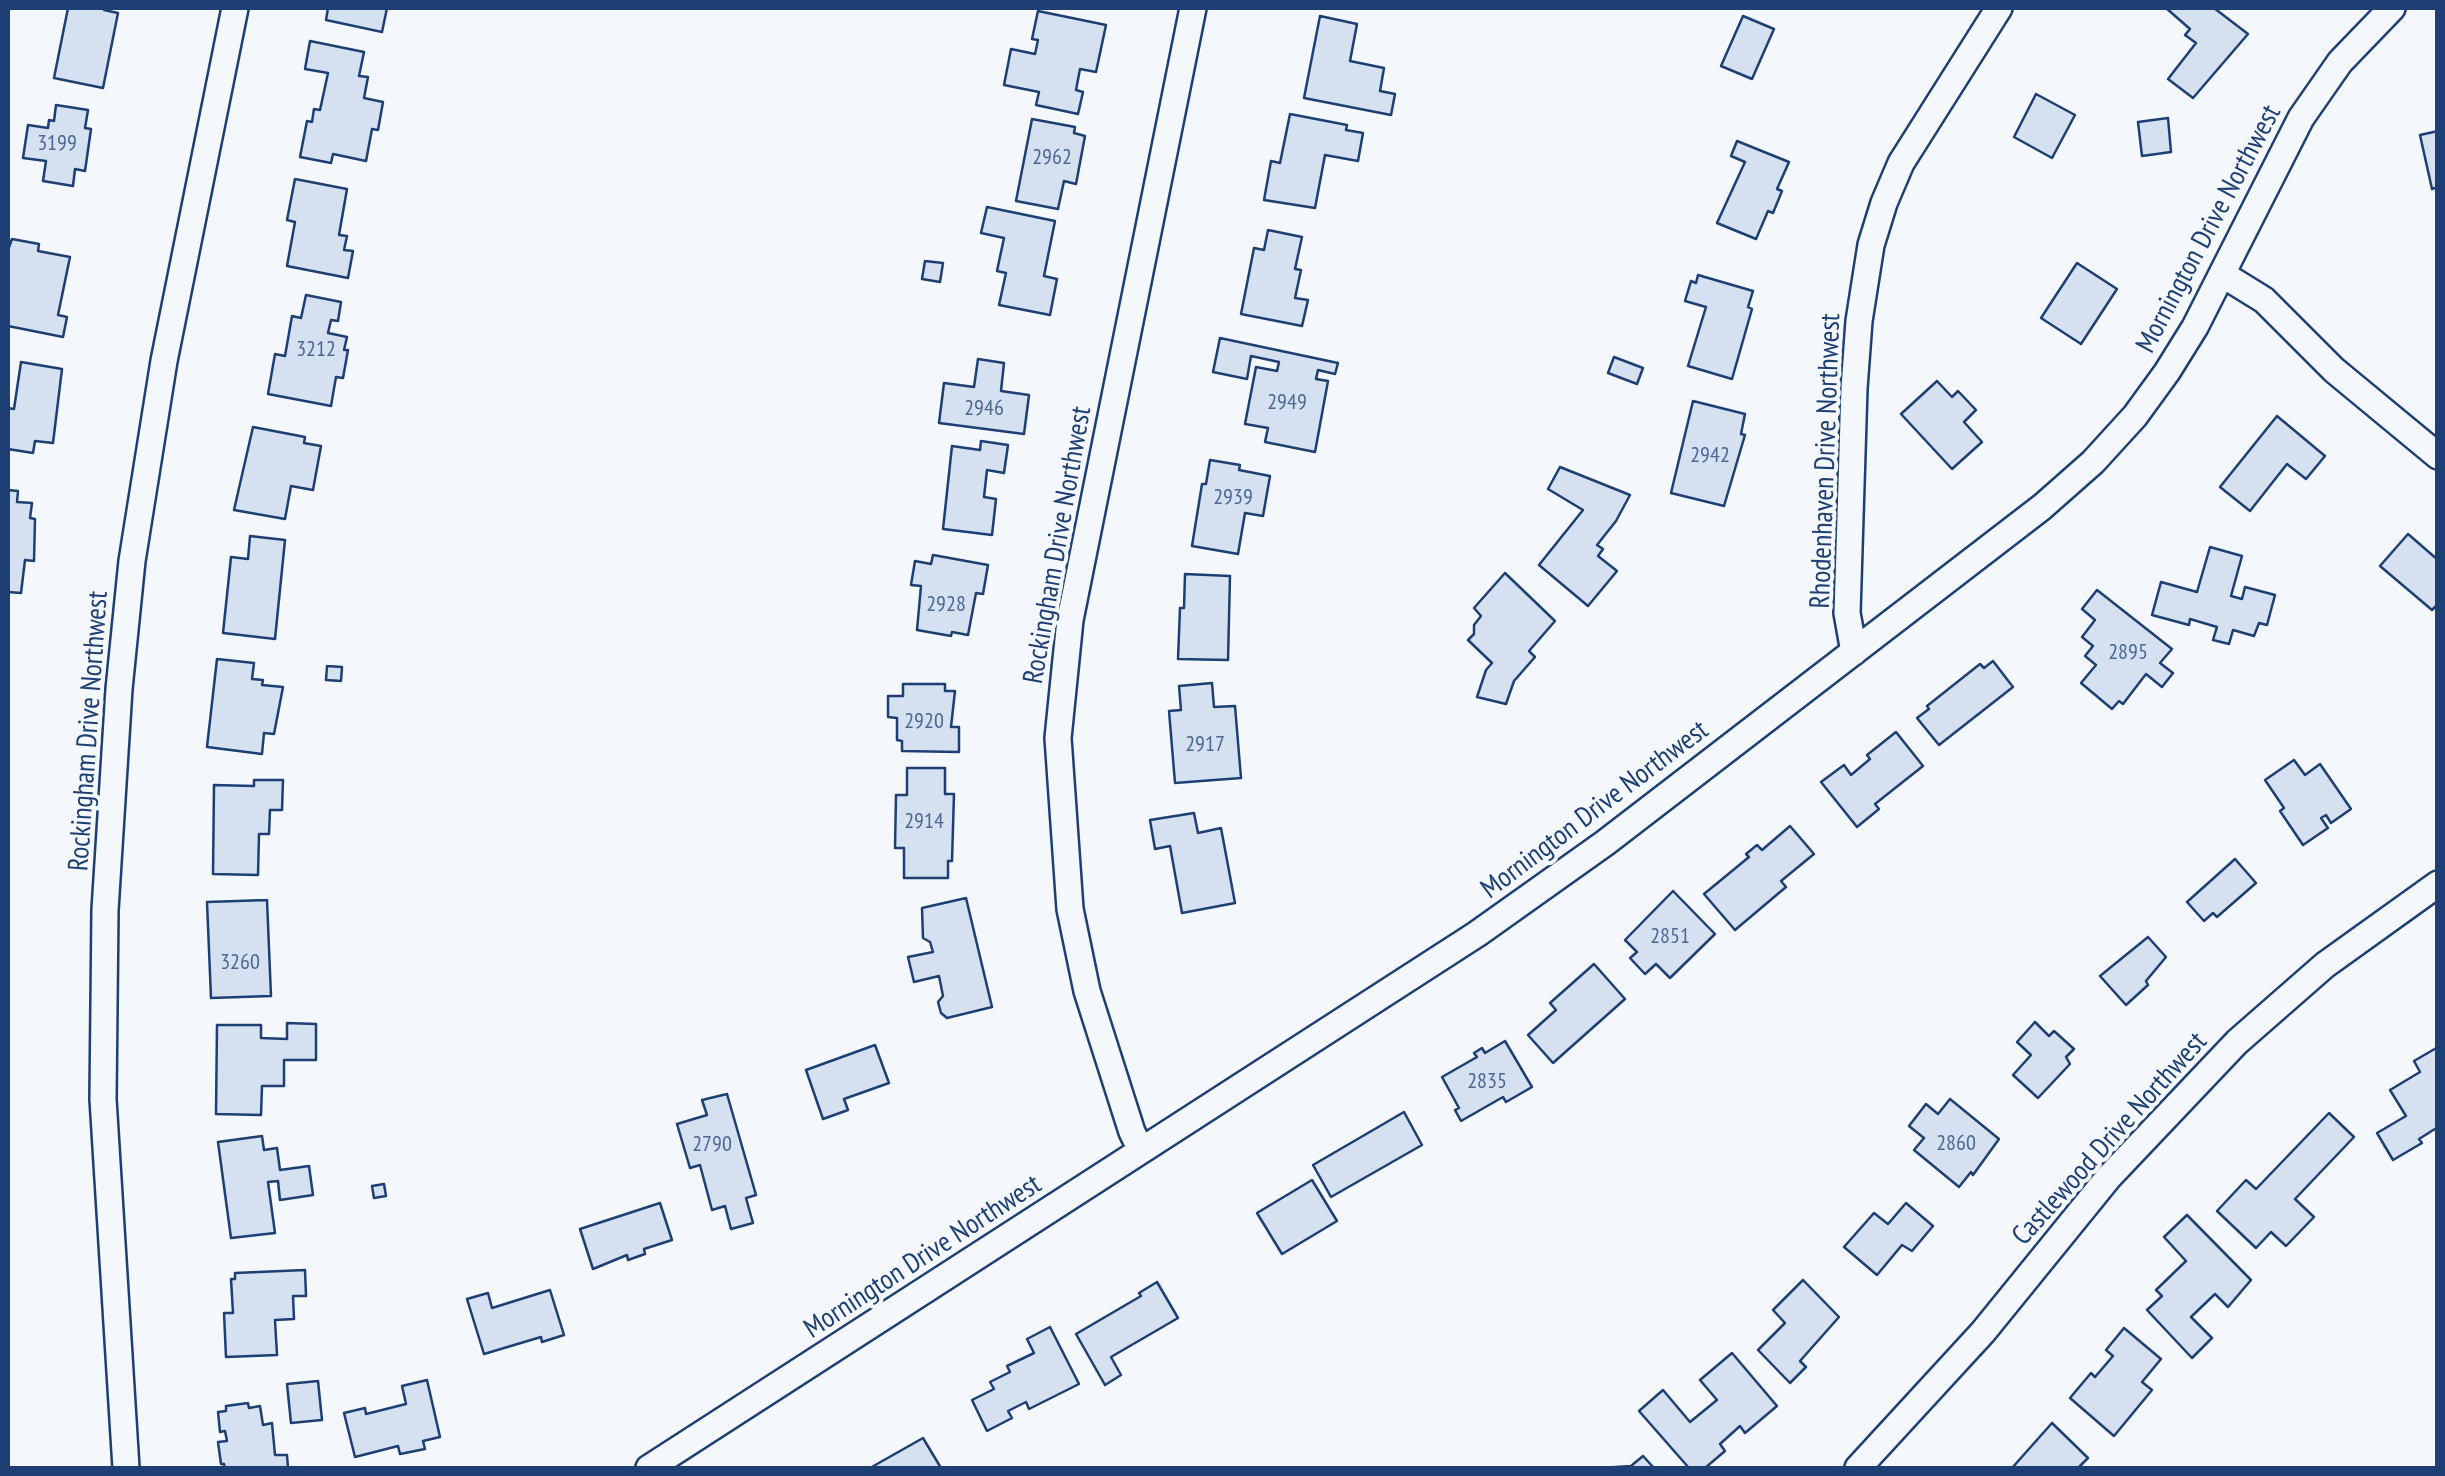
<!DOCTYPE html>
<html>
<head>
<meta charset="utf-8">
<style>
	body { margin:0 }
	#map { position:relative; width:2445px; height:1476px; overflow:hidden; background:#f4f7fb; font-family:"PT Sans Narrow",sans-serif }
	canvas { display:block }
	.frame { position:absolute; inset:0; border:10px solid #1d3f73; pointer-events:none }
</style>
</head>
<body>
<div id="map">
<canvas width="2445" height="1476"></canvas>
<div class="frame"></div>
</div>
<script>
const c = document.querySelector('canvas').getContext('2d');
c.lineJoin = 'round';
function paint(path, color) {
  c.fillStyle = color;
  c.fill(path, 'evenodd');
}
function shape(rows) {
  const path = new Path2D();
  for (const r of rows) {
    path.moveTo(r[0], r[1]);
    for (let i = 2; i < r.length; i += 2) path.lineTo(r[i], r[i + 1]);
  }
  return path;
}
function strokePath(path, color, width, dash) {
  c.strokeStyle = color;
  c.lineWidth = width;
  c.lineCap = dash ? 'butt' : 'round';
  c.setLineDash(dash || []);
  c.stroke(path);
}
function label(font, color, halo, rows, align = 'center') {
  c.font = font + ' "PT Sans Narrow",sans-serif';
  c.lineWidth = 8;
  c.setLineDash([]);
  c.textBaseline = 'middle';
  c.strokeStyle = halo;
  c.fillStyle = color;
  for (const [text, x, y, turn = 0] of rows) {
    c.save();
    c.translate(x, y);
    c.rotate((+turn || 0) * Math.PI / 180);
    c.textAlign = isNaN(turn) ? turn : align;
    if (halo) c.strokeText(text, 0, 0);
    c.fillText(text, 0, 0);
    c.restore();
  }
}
const building = shape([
	[68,8,105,8,104,10,118,13,103,88,54,78,68,8],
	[328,8,387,8,382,32,326,20,328,8],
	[2166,8,2214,8,2248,34,2193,98,2168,79,2196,43,2185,35,2190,29,2166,8],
	[1038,11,1106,25,1096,72,1080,69,1076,90,1083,92,1078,114,1036,105,1039,92,1004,85,1011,49,1035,54,1038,40,1032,39,1038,11],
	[1320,16,1357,24,1350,61,1384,68,1380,91,1395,94,1391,115,1304,98,1320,16],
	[1743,16,1774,29,1752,79,1721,66,1743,16],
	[310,41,364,52,359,76,368,77,364,98,383,102,378,130,372,129,366,161,333,154,331,163,300,157,307,121,312,122,314,109,320,110,328,73,305,69,310,41],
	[2036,94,2075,115,2052,158,2014,137,2036,94],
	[56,105,88,110,85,128,91,129,85,171,75,169,73,186,43,181,46,161,23,158,28,125,48,128,49,120,54,121,56,105],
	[1290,114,1347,125,1346,130,1363,133,1358,161,1325,155,1315,208,1264,200,1271,161,1280,163,1290,114],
	[2168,118,2171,152,2142,156,2138,122,2168,118],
	[1032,119,1075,127,1074,133,1085,136,1076,184,1064,181,1058,209,1016,201,1032,119],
	[2438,131,2438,187,2432,189,2420,135,2438,131],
	[1737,141,1789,162,1777,189,1782,191,1773,213,1768,211,1756,239,1717,223,1745,162,1731,156,1737,141],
	[295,179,347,189,339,235,347,236,344,250,353,251,348,278,287,266,295,222,287,220,295,179],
	[987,207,1055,221,1044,276,1057,279,1050,315,999,305,1006,273,997,271,1004,238,981,233,987,207],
	[1268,230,1302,237,1295,269,1301,270,1295,298,1308,300,1302,326,1241,314,1254,248,1264,250,1268,230],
	[12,239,39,244,38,251,70,257,58,315,67,317,63,337,8,326,8,250,12,239],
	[925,261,943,263,940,282,922,279,925,261],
	[2077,263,2117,289,2081,344,2041,318,2077,263],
	[1698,275,1753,291,1748,307,1752,309,1732,379,1688,366,1706,307,1685,301,1691,281,1696,283,1698,275],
	[306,295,341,302,338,321,331,320,328,333,347,337,344,350,348,350,343,378,336,377,331,406,268,394,275,354,285,356,292,316,301,318,306,295],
	[1220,338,1338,363,1335,374,1318,370,1316,379,1328,381,1315,452,1265,442,1268,428,1245,424,1256,367,1277,371,1279,362,1251,356,1247,379,1213,372,1220,338],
	[1614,357,1643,368,1637,384,1608,373,1614,357],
	[978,359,1004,363,1001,391,1029,395,1024,434,939,423,944,383,974,387,978,359],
	[21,362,62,369,53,443,35,441,33,453,8,449,8,408,14,409,21,362],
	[1937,381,1952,397,1958,391,1976,410,1964,422,1982,442,1952,469,1901,414,1937,381],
	[1693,401,1745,414,1741,434,1745,435,1724,506,1671,493,1693,401],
	[2277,416,2325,456,2306,479,2287,464,2250,511,2220,487,2277,416],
	[253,427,305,437,304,443,321,446,313,490,291,486,285,519,234,510,253,427],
	[981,441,1008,445,1004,473,987,470,984,497,996,499,992,535,943,529,952,446,980,450,981,441],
	[1210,460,1240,465,1239,470,1270,476,1263,516,1245,513,1238,554,1192,546,1202,484,1206,484,1210,460],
	[1560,467,1630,495,1616,521,1597,545,1603,549,1598,556,1617,571,1588,606,1539,565,1583,510,1548,489,1560,467],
	[8,490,18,491,17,502,32,503,30,518,35,519,34,561,25,560,21,593,8,592,8,490],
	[2408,534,2438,560,2438,604,2432,610,2380,566,2408,534],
	[250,536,285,540,275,639,223,633,231,557,248,559,250,536],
	[2210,547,2242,556,2231,596,2242,599,2245,587,2275,595,2267,625,2259,623,2254,636,2233,630,2229,644,2213,640,2217,627,2190,619,2189,625,2152,615,2161,582,2197,592,2210,547],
	[933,555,988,565,983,594,976,593,968,635,952,632,951,636,917,630,921,586,911,585,915,561,931,564,933,555],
	[1505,573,1555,621,1529,651,1535,657,1514,681,1506,704,1477,697,1486,670,1492,663,1468,640,1474,634,1474,625,1481,616,1474,608,1505,573],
	[1185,574,1230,576,1228,660,1178,659,1180,608,1184,608,1185,574],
	[2097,590,2172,649,2160,663,2173,673,2162,687,2146,674,2123,704,2119,701,2112,709,2081,683,2096,665,2085,656,2093,646,2082,637,2095,620,2082,609,2097,590],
	[217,659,254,663,252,679,263,680,262,685,283,687,274,734,264,733,262,754,207,747,217,659],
	[1993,661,2013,687,1939,745,1917,718,1929,709,1927,706,1980,664,1984,668,1993,661],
	[327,666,342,667,341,681,326,680,327,666],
	[1212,683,1214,707,1235,706,1241,778,1175,783,1169,711,1181,710,1179,686,1212,683],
	[903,684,945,684,945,691,955,691,951,727,959,727,959,752,902,751,902,741,897,740,897,718,888,717,888,696,903,696,903,684],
	[1896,732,1923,766,1875,804,1879,809,1857,827,1821,782,1844,765,1851,775,1870,759,1867,755,1896,732],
	[2294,760,2305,775,2320,764,2351,809,2331,823,2326,815,2321,818,2328,828,2303,845,2280,811,2284,808,2265,780,2294,760],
	[907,768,945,768,945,794,954,794,952,861,948,861,948,878,904,878,904,848,895,848,896,795,907,795,907,768],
	[254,780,283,780,282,810,270,810,269,834,259,834,258,875,213,874,214,785,254,786,254,780],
	[1194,813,1198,833,1221,828,1235,903,1182,913,1170,846,1155,849,1150,820,1194,813],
	[1790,826,1814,854,1781,881,1786,887,1735,930,1704,894,1749,857,1746,854,1757,845,1762,850,1790,826],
	[2235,859,2256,883,2217,917,2213,913,2204,921,2187,902,2235,859],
	[1673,891,1715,934,1670,978,1656,964,1645,974,1630,958,1637,952,1625,940,1673,891],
	[966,898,992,1007,947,1018,941,1013,938,1002,943,996,939,976,914,982,908,957,933,952,930,942,923,938,922,908,966,898],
	[267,900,271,996,211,998,207,902,267,900],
	[2148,937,2166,957,2146,981,2148,985,2126,1005,2100,976,2148,937],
	[1594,964,1625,999,1553,1063,1528,1035,1556,1010,1550,1003,1594,964],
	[2035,1022,2049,1036,2054,1031,2074,1049,2066,1057,2070,1064,2038,1098,2013,1075,2031,1055,2017,1042,2035,1022],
	[287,1023,316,1024,316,1060,284,1060,284,1086,262,1086,261,1115,216,1114,217,1025,261,1025,261,1038,287,1039,287,1023],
	[1505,1041,1532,1087,1506,1102,1503,1097,1461,1121,1455,1110,1459,1108,1442,1077,1477,1057,1474,1053,1482,1048,1485,1053,1505,1041],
	[875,1045,889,1083,844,1099,848,1110,823,1119,806,1070,875,1045],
	[2438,1047,2438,1127,2419,1139,2422,1143,2393,1160,2377,1133,2406,1116,2390,1090,2420,1072,2414,1061,2438,1047],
	[727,1094,756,1195,746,1198,753,1223,731,1229,725,1206,712,1210,700,1165,690,1168,677,1124,707,1115,702,1100,727,1094],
	[1950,1099,1999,1139,1973,1175,1971,1172,1959,1187,1914,1150,1924,1138,1909,1126,1926,1104,1938,1114,1950,1099],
	[1404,1112,1422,1145,1331,1197,1313,1165,1404,1112],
	[2329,1113,2354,1137,2295,1199,2314,1217,2286,1246,2271,1232,2256,1248,2217,1211,2246,1180,2256,1189,2329,1113],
	[262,1136,264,1150,277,1148,280,1170,309,1166,313,1195,280,1200,278,1181,268,1182,275,1233,231,1238,218,1142,262,1136],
	[1312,1180,1337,1221,1282,1254,1257,1213,1312,1180],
	[384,1184,386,1196,374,1198,372,1186,384,1184],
	[660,1203,672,1240,644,1249,645,1254,628,1260,627,1255,593,1269,580,1229,660,1203],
	[1906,1203,1933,1226,1912,1251,1902,1245,1877,1275,1844,1247,1874,1213,1888,1224,1906,1203],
	[2187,1215,2251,1280,2228,1307,2215,1294,2191,1317,2212,1338,2192,1358,2147,1310,2162,1296,2156,1290,2186,1261,2164,1237,2187,1215],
	[305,1270,306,1296,293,1296,294,1319,275,1320,277,1355,226,1357,224,1313,233,1313,231,1279,235,1279,235,1273,305,1270],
	[1803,1280,1839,1317,1800,1361,1806,1367,1790,1383,1758,1350,1785,1323,1773,1310,1803,1280],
	[1157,1282,1178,1318,1111,1357,1121,1375,1105,1385,1076,1334,1141,1296,1139,1293,1157,1282],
	[550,1290,564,1335,542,1342,541,1337,484,1354,467,1299,488,1293,492,1308,550,1290],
	[1050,1327,1079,1384,1029,1409,1026,1402,1008,1411,1012,1418,987,1431,972,1400,994,1389,990,1382,1010,1372,1007,1366,1034,1353,1027,1339,1050,1327],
	[2124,1328,2161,1359,2142,1382,2152,1390,2114,1436,2070,1398,2091,1373,2095,1377,2113,1356,2106,1350,2124,1328],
	[1732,1353,1777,1406,1745,1433,1740,1426,1720,1444,1725,1451,1705,1468,1689,1468,1639,1411,1663,1390,1690,1422,1717,1400,1700,1380,1732,1353],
	[427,1380,440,1437,423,1441,425,1449,400,1454,398,1446,355,1457,344,1413,365,1408,366,1414,406,1404,402,1386,427,1380],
	[318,1381,322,1420,291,1423,287,1384,318,1381],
	[248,1403,249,1408,260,1406,263,1425,272,1423,275,1455,287,1455,288,1468,225,1468,224,1464,221,1464,218,1442,227,1441,225,1431,220,1432,218,1412,226,1411,226,1406,248,1403],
	[2052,1423,2088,1458,2078,1468,2012,1468,2052,1423],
	[923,1438,941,1468,870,1468,923,1438],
	[1643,1456,1654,1468,1600,1468,1631,1466,1643,1456]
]);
const minor = shape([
	[2222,274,2264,300,2334,370,2438,456],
	[1854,652,1847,613,1854,388,1859,321,1871,245,1884,203,1901,163,1999,8],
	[1141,1150,1132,1132,1087,991,1070,909,1058,738,1070,620,1193,8],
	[126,1468,103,1099,105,910,119,689,132,561,164,361,235,8],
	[649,1468,1477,934,1605,843,2042,507,2093,462,2135,416,2167,372,2195,327,2301,118,2340,62,2392,8],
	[1858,1468,1983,1332,2108,1178,2237,1042,2325,965,2438,884]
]);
const numberNames = [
	["3199",57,144],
	["2962",1052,158],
	["3212",316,350],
	["2949",1287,403],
	["2946",984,409],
	["2942",1710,456],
	["2939",1233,498],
	["2928",946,605],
	["2895",2128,653],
	["2920",924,722],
	["2917",1205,745],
	["2914",924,822],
	["2851",1670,937],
	["3260",240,963],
	["2835",1487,1082],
	["2860",1956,1144],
	["2790",712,1145]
];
const streetNames = [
	["Mornington Drive Northwest",2209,229,-62],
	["Rhodenhaven Drive Northwest",1826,461,-88],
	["Rockingham Drive Northwest",1058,545,-80],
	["Rockingham Drive Northwest",89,731,-86],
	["Mornington Drive Northwest",1595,810,-37],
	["Castlewood Drive Northwest",2110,1139,-48],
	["Mornington Drive Northwest",923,1257,-33]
];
paint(building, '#d5e0f0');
strokePath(building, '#1d3f73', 2.5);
strokePath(minor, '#1d3f73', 30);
strokePath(minor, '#f4f7fb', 25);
label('22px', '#4b6792', null, numberNames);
label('28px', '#1d3f73', '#f4f7fb', streetNames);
</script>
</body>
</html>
